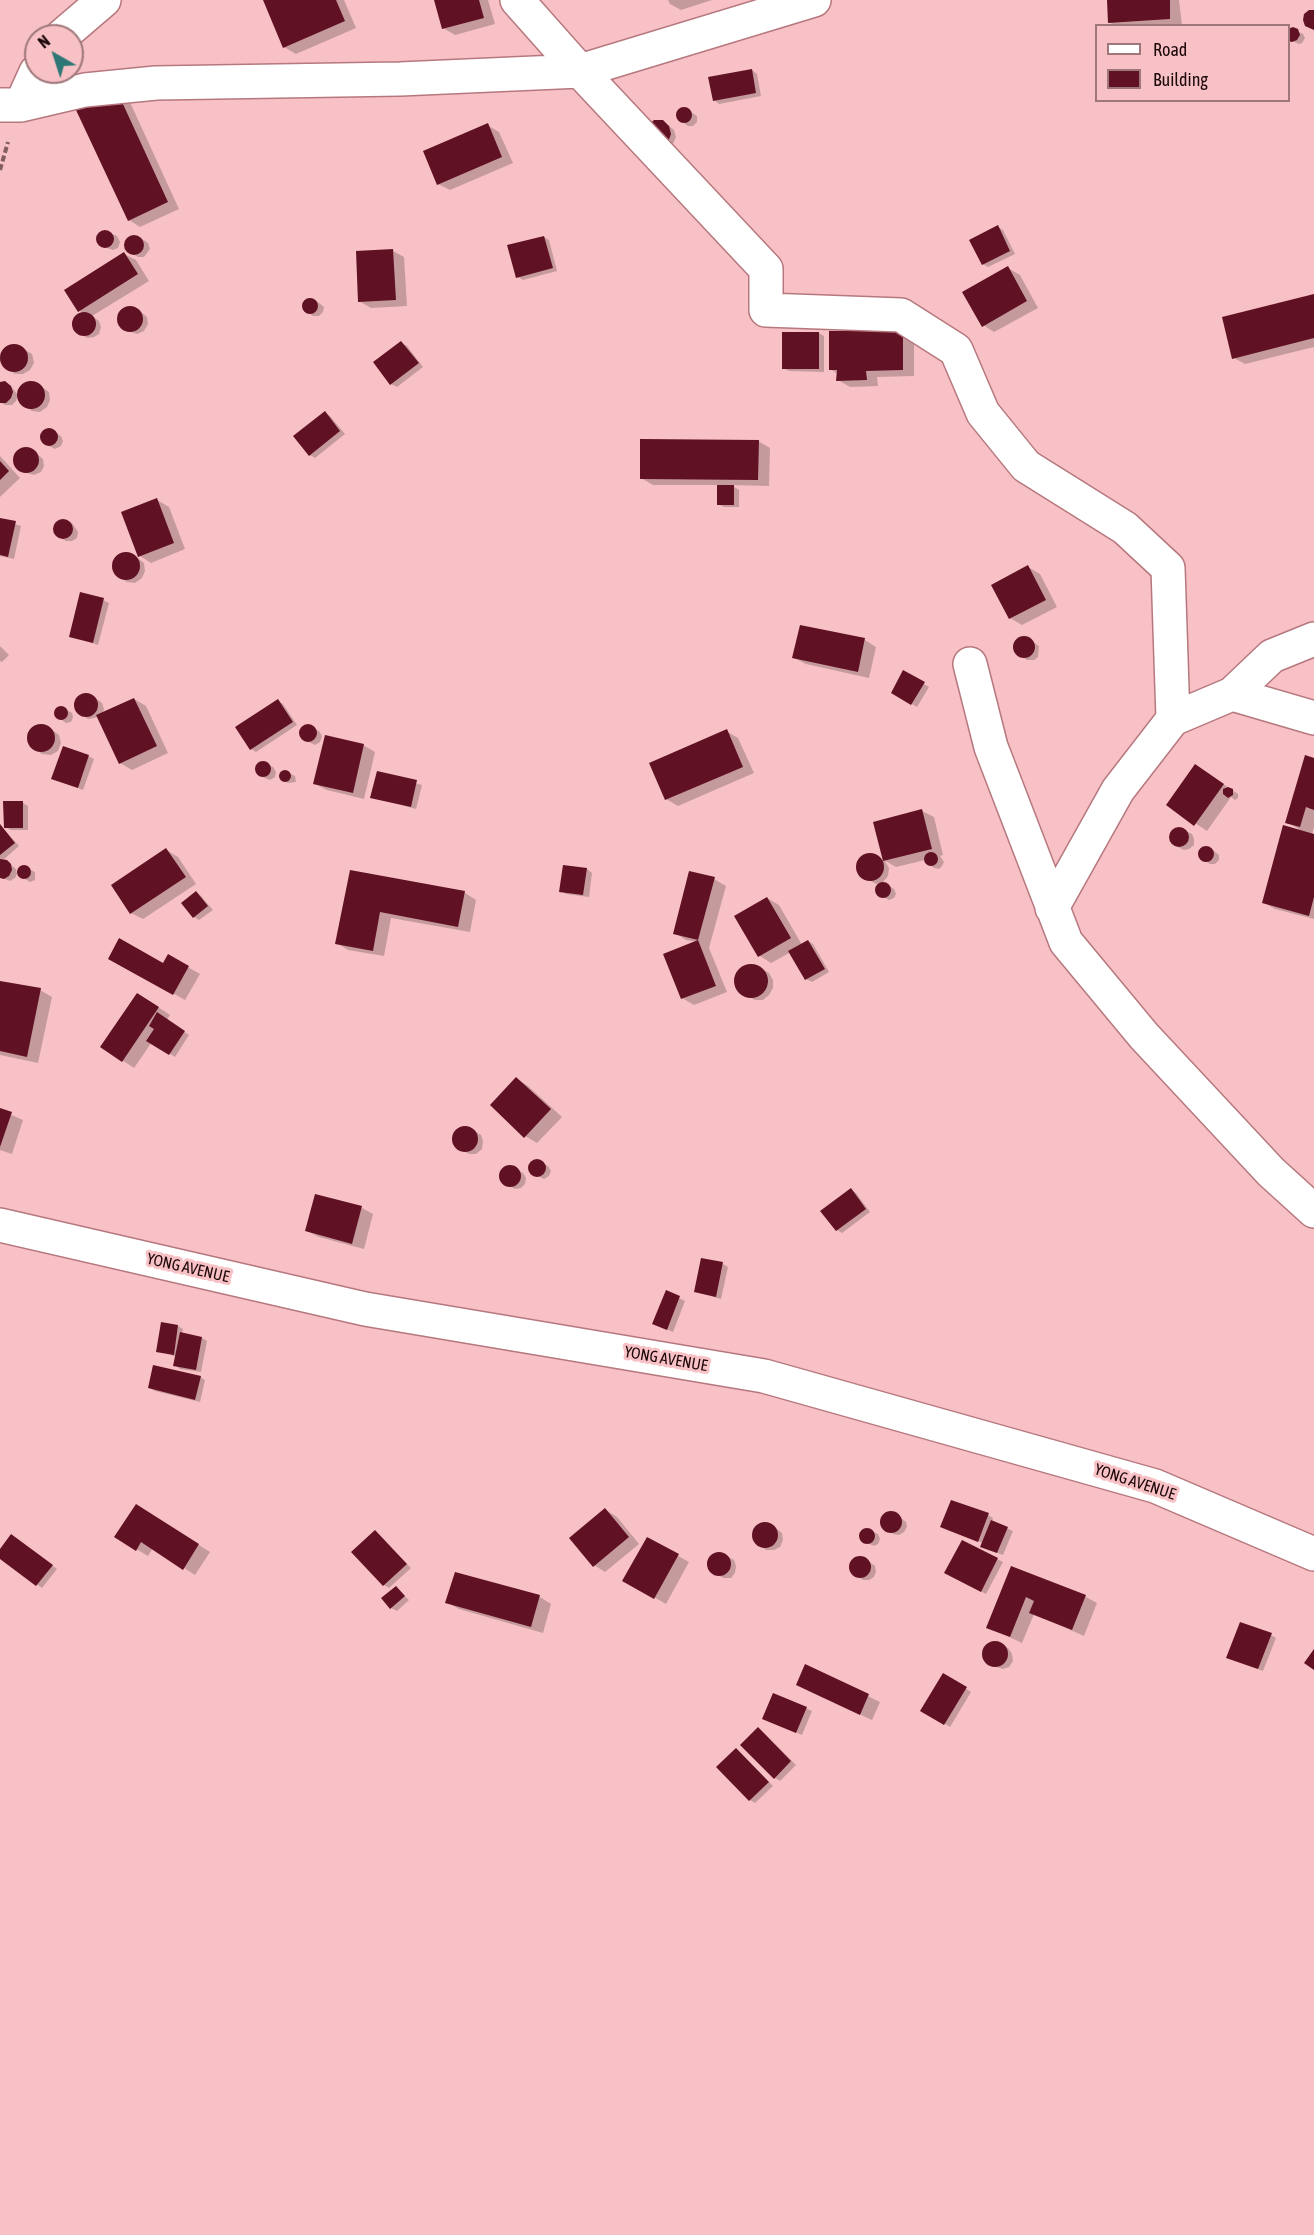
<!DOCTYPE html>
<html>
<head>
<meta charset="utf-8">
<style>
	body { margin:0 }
	#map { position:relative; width:1314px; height:2235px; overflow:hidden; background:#f7c1c5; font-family:"Asap Condensed",sans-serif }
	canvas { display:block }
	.legend { position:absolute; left:1095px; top:24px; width:195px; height:78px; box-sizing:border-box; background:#f7c1c5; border:2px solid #9f777a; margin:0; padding:8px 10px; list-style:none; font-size:18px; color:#1c070a }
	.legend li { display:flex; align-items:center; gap:12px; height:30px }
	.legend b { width:30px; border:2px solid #9f777a }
	.north { position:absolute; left:24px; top:24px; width:60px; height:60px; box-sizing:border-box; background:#f7c1c5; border:2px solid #9f777a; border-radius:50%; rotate:321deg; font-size:16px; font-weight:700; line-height:24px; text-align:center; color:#1c070a }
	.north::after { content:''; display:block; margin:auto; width:21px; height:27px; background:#2e7776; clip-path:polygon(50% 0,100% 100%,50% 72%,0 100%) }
</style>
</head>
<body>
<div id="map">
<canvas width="1314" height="2235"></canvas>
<ul class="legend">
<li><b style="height:8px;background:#fff"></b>Road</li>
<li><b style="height:16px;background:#601124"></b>Building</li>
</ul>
<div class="north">N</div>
</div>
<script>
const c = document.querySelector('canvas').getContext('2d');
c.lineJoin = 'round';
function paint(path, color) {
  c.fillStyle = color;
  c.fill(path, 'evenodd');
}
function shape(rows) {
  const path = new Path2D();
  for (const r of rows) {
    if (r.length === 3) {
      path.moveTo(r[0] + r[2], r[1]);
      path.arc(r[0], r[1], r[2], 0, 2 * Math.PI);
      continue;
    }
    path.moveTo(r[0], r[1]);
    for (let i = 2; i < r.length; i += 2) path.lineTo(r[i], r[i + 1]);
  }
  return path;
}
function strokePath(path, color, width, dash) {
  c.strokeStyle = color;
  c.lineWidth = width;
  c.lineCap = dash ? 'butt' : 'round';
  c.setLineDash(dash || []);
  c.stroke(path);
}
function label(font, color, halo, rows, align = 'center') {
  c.font = font + ' "Asap Condensed",sans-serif';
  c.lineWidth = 6;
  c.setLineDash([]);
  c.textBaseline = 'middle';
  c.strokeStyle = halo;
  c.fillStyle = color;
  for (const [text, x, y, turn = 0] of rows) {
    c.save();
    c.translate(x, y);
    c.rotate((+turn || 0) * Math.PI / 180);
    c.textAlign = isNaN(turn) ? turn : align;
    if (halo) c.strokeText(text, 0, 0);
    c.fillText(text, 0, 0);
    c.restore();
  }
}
const shadow = shape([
	[264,0,344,0,356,28,296,54,284,47],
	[436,0,488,0,495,24,455,35,443,28],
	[668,0,712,0,681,10,670,4],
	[1108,0,1179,0,1182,25,1116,26,1109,22],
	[1297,31,1303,34,1305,38,1302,43,1299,44,1288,39],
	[752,70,757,74,761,96,719,104,714,100],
	[129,100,179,209,140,227,129,220,78,111],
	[681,109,686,109,697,116,697,122,693,126,688,126,678,119,678,113],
	[487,125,499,132,513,163,450,190,438,184],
	[668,125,674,130,676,137,673,144,667,148],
	[998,227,1003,230,1015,254,988,267,983,264],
	[105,231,117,236,120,242,118,248,113,250,101,246,97,240,99,234],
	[132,236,138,236,148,243,150,249,144,257,138,257,127,250,125,244,127,239],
	[544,237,549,240,557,271,523,280,518,277],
	[393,251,404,257,407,306,371,308,359,301],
	[124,254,136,260,149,281,92,316,99,321,101,327,99,334,94,337,87,338,76,330,74,324,75,318,83,313,79,310],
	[1008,268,1020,275,1038,308,994,332,983,325],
	[1314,296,1314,347,1245,364,1234,358],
	[308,299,314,299,324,307,323,312,319,316,313,316,304,309,304,303],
	[128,307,136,308,147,317,148,324,144,331,137,334,131,332,119,324,119,317,122,310],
	[903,332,914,339,914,376,877,377,878,386,850,387,838,380,838,374,830,369],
	[784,333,819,333,824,336,824,372,789,371,783,368],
	[401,343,407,346,423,367,397,387,391,384],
	[11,345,19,346,32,354,34,363,30,370,23,374,15,374,2,364,1,356,4,349],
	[28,382,36,383,49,392,50,400,47,407,40,412,32,411,20,402,18,395,16,401,12,405,5,405,0,402,0,383,11,386,17,394,21,386],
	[325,413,330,416,345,434,315,458,310,455],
	[49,429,61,436,63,441,61,446,55,449,43,443,41,437,44,432],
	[758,441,770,448,769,486,731,485,739,490,739,507,724,507,718,504,719,485,653,485,641,478],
	[25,449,32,450,43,459,44,466,41,472,34,475,27,473,16,464,15,458,19,452],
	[0,456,20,478,0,497],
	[157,500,169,507,185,549,151,563,140,556],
	[0,519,21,526,14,559,0,556],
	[60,520,66,520,72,523,78,532,77,538,72,541,66,541,55,534,53,529,55,523],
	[123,553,131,553,144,563,145,571,142,578,135,583,127,582,114,573,113,564,116,557],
	[1028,567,1040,574,1057,607,1022,625,1010,618],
	[103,600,109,603,98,645,71,636],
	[801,626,865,640,876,647,869,678,806,664,794,658],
	[1022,638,1028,639,1039,646,1038,657,1034,660,1027,660,1017,653,1017,641],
	[0,646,9,655,2,662,0,661],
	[904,672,929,687,917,707,893,693],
	[83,694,90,694,102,703,104,709,102,715,134,699,146,706,168,753,132,770,120,763,99,717,88,719,77,711,75,704,78,698],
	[278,701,283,704,297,725,256,752,251,749],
	[62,707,72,713,73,717,71,722,66,723,56,716,54,712,57,708],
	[39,725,47,726,59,735,61,743,58,751,51,755,42,754,30,745,28,736,32,729],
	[307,726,319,731,322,736,320,742,315,745,303,739,300,734,302,729],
	[726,731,738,738,754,773,678,806,666,799],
	[363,745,375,752,364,799,327,790,315,784],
	[88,756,94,759,83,790,53,779],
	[1314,759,1314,827,1312,835,1314,835,1314,919,1275,909,1263,902,1302,831,1287,822],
	[262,763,273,767,276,772,275,777,270,780,258,775,256,770,258,765],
	[1196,766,1238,794,1238,798,1235,800,1231,797,1207,831,1168,805],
	[285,771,295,776,296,782,288,783,282,780,282,772],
	[378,773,422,785,416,809,372,797],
	[23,803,28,806,28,830,11,830,5,827],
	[922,811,934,817,943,855,940,856,944,862,942,866,939,869,934,868,925,860,896,867,884,860],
	[0,825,19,846,2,861,6,861,16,869,17,874,15,878,10,881,0,877],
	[1174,829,1186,831,1192,834,1194,839,1194,845,1189,849,1184,850,1172,844,1170,839],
	[1203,847,1209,847,1219,855,1219,860,1215,864,1210,864,1199,857,1199,851],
	[166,850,178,857,196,884,143,919,131,913],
	[871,855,885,861,889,868,888,876,883,882,894,889,896,894,894,898,889,900,878,894,876,889,879,883,876,884,862,876,858,870,859,863,864,856],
	[565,866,587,869,592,873,589,897,566,894,561,891],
	[24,867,35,872,35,880,30,882,20,876,20,868],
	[351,872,465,893,476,900,470,932,391,918,384,956,348,950,337,943],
	[714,879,726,886,709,948,727,992,694,1005,682,998,697,942,686,940,675,933],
	[196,892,201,896,213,910,199,920,194,917],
	[767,898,779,905,802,945,808,941,813,944,829,972,812,982,806,979,791,952,771,963,760,956,736,916],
	[168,956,200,974,185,1000,110,958,163,965],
	[747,966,755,966,762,969,769,973,773,980,773,988,769,995,763,1000,755,1000,741,993,736,986,736,978,740,971],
	[0,982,40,990,52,997,38,1063,0,1055],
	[149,1001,170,1015,167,1020,189,1035,175,1057,152,1042,134,1068,102,1047],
	[517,1079,528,1086,562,1117,537,1143,525,1136],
	[0,1110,23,1120,12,1154,0,1150],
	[461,1127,468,1127,481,1135,483,1141,482,1149,476,1154,469,1154,456,1146,453,1139,455,1132],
	[536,1161,548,1166,551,1171,549,1176,544,1179,533,1174,530,1169,531,1164],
	[505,1167,511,1167,523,1173,526,1178,525,1184,521,1188,515,1189,503,1183,500,1177],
	[851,1190,856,1193,870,1212,842,1233,837,1230],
	[362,1208,373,1214,364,1249,319,1237,307,1231],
	[723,1264,728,1267,721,1299,696,1292],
	[667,1292,685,1301,673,1332,659,1326],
	[178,1326,183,1329,182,1334,202,1338,207,1341,201,1372,180,1369,175,1365,177,1357,158,1351],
	[200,1377,205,1380,200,1402,155,1391,150,1388],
	[606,1510,617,1517,639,1544,605,1572,594,1565],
	[148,1513,210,1552,195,1575,153,1548,148,1556,116,1537],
	[890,1513,896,1514,906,1522,907,1527,904,1532,899,1535,893,1534,883,1526,882,1520,885,1515],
	[988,1515,993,1518,992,1522,1013,1531,1003,1555,987,1549,983,1543,947,1530],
	[763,1524,770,1524,782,1533,783,1540,780,1547,774,1550,766,1550,754,1541,753,1533,756,1527],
	[867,1530,878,1534,880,1539,878,1544,874,1546,863,1541,861,1536,862,1532],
	[375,1532,411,1568,389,1588,384,1585],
	[17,1539,57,1569,42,1588,0,1557,0,1552],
	[648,1539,689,1562,666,1604,624,1580],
	[963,1542,1003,1562,986,1594,946,1573],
	[721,1553,734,1560,736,1566,735,1573,731,1578,724,1578,717,1575,711,1571,708,1565,709,1559,714,1554],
	[857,1558,864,1558,875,1566,876,1572,874,1577,869,1580,863,1580,852,1572,851,1567,853,1561],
	[1012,1568,1086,1597,1097,1603,1084,1636,1034,1614,1022,1643,988,1627],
	[456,1574,540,1597,551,1604,543,1633,459,1609,447,1602],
	[396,1588,409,1600,397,1611,391,1608],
	[1271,1635,1276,1638,1263,1671,1233,1660],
	[995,1643,1008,1648,1012,1654,1013,1661,1009,1667,1003,1669,996,1667,985,1658,984,1651,988,1646],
	[806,1666,880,1702,872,1720,809,1691],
	[944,1675,971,1692,950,1727,923,1710],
	[774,1695,812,1711,802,1735,770,1721],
	[763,1732,796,1765,780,1781,775,1778],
	[736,1750,773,1786,755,1803,750,1800]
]);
const building = shape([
	[263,0,336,0,345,21,283,48],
	[434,0,479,0,484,18,442,29],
	[1107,0,1170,0,1170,19,1108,23],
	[1309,10,1314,10,1314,30,1305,26,1303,20,1304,14],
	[1293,27,1298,29,1300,35,1297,40,1292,42,1288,41,1288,29],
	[752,69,756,93,713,101,708,77],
	[117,91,168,202,128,221,76,110],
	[684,115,8],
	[654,120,663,120,669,126,671,134,668,142,648,125],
	[488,123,502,157,437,185,423,151],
	[998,225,1010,251,982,265,969,240],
	[105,239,9],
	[134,245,10],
	[544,236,553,268,516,278,507,245],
	[393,249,396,300,358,302,356,251],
	[124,252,138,274,78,312,64,290],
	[1008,266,1027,301,982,327,962,292],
	[1314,294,1314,338,1232,359,1222,317],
	[310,306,8],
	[130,319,13],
	[84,324,12],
	[829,331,903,331,903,370,866,371,867,380,836,381,837,370,829,370],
	[782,332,819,332,819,369,782,369],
	[401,341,419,363,390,385,373,362],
	[14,358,14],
	[31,395,14],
	[5,381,11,386,13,392,11,398,6,403,0,403,0,382],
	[325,411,340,431,309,456,293,436],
	[49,437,9],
	[640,439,759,440,758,480,640,479],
	[26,460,13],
	[0,461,9,471,0,480],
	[717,485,734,485,734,505,717,505],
	[157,498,174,543,138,557,121,512],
	[0,518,16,521,8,557,0,555],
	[63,529,10],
	[126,566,14],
	[1028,565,1046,600,1009,619,991,585],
	[80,592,104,598,93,643,69,637],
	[800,625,865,638,858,672,792,658],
	[1024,647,11],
	[903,670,925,682,911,705,891,693],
	[86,705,12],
	[134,698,157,746,119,764,96,715],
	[278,699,293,722,250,750,235,727],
	[61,713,7],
	[41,738,14],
	[308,733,9],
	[727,729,743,767,665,800,649,763],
	[325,735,364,744,353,793,313,784],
	[63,746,89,755,78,788,51,779],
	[1305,755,1314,758,1314,810,1306,807,1300,827,1285,823],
	[263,769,8],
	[1195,764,1224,784,1194,826,1166,805],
	[285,776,6],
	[377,771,417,780,411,807,370,798],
	[1228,787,1233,789,1233,795,1228,798,1223,794,1223,789],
	[3,801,23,801,23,828,4,828],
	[922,809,932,849,883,861,873,822],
	[0,824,15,843,0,855],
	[1283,825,1314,834,1314,897,1309,916,1262,903],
	[1179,837,10],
	[1206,854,8],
	[166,848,186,877,130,914,111,885],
	[931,859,7],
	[870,867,14],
	[0,859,7,860,11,864,12,870,9,876,4,879,0,878],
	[24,872,7],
	[563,865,587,868,583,895,559,892],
	[350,870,465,891,458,927,380,912,373,951,335,944],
	[689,871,715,877,698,940,716,986,681,999,663,954,698,940,673,934],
	[883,890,8],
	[196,891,208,906,193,918,181,903],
	[767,897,791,938,758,957,734,916],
	[119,938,163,963,168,954,189,966,173,995,108,959],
	[808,940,825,969,805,980,788,951],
	[751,981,17],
	[0,981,41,988,27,1057,0,1051],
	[137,993,159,1007,122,1062,100,1047],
	[157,1012,185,1031,169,1055,146,1041,154,1029,149,1026],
	[516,1077,551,1109,524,1138,490,1105],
	[0,1108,12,1112,0,1147],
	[465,1139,13],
	[537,1168,9],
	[510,1176,11],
	[851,1188,866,1209,836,1231,820,1211],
	[315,1194,362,1206,352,1244,305,1231],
	[701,1258,723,1262,716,1297,694,1292],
	[666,1290,680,1296,667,1330,652,1324],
	[161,1322,178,1325,174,1355,156,1352],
	[180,1332,202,1337,196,1370,173,1366],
	[153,1365,201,1376,195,1400,148,1388],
	[951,1500,989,1513,978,1542,940,1527],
	[136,1504,199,1544,183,1570,141,1542,136,1551,114,1537],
	[605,1508,629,1537,593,1567,569,1538],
	[891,1522,11],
	[991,1520,1008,1527,997,1553,980,1547],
	[765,1535,13],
	[867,1536,8],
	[375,1530,407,1564,383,1586,351,1552],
	[11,1534,53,1565,36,1586,0,1559,0,1549],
	[647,1537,679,1554,654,1599,622,1581],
	[962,1540,998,1558,981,1592,944,1573],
	[719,1564,12],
	[860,1567,11],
	[1011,1566,1086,1595,1072,1630,1029,1613,1034,1601,1026,1597,1010,1637,986,1628],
	[455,1572,540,1595,531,1627,445,1603],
	[396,1586,405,1596,390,1609,381,1598],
	[1240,1622,1272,1633,1258,1669,1226,1658],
	[995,1654,13],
	[1314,1649,1314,1670,1304,1663],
	[805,1664,869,1694,860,1715,796,1685],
	[943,1673,967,1687,944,1725,920,1711],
	[773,1693,807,1707,796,1733,762,1719],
	[758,1727,791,1761,774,1779,740,1745],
	[736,1748,769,1782,749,1801,716,1767]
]);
const path = shape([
	[0,170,8,142]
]);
const minor = shape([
	[517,0,580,71,766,269,766,310,901,315,956,350,983,413,1026,466,1125,528,1168,568,1173,719],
	[62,36,104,0],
	[0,105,21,105,85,90,156,83,400,79,580,71,814,0],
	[21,105,36,72],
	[970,664,991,747,1066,942,1144,1036,1271,1172,1314,1211],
	[1232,694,1272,656,1314,639],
	[1052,908,1118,790,1173,719,1232,694,1314,718]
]);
const tertiary = shape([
	[0,1225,365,1309,764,1376,1155,1486,1314,1554]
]);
const streetNames = [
	["YONG AVENUE",188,1268,13],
	["YONG AVENUE",666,1359,10],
	["YONG AVENUE",1135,1482,18]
];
paint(shadow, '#0003');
paint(building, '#601124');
strokePath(minor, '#b6787e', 36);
strokePath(tertiary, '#b6787e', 36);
strokePath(path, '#825e61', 4, [6, 3]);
strokePath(minor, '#fff', 33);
strokePath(tertiary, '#fff', 33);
label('16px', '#1c070a', '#f7c1c5', streetNames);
</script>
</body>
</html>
